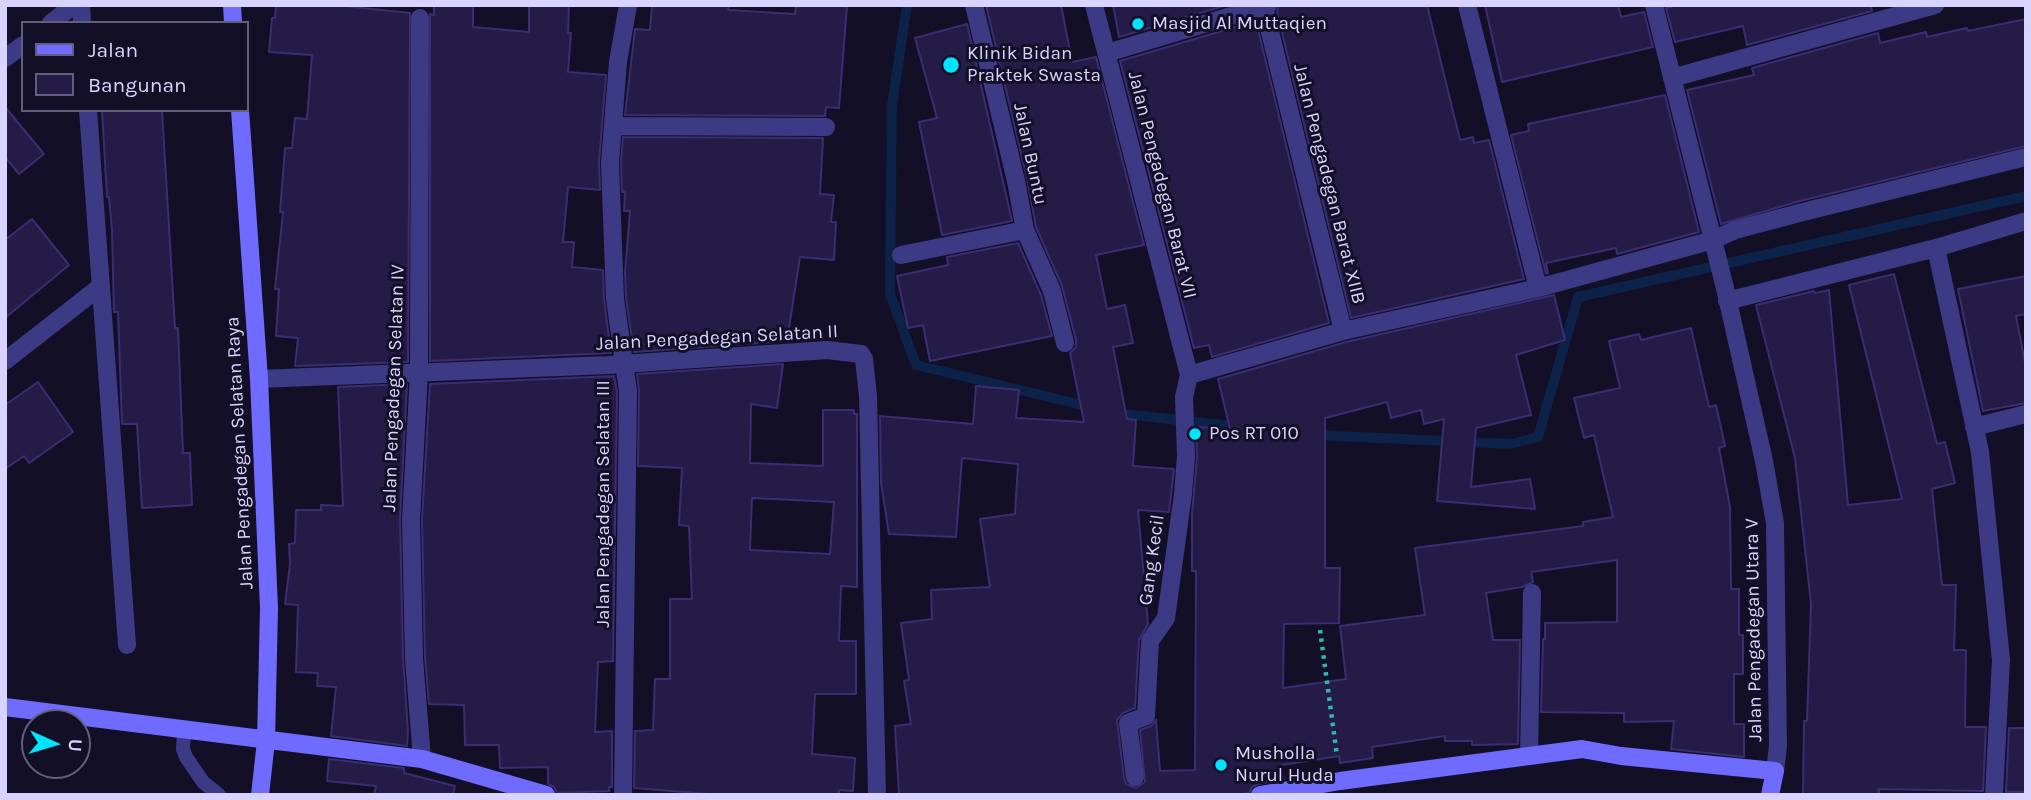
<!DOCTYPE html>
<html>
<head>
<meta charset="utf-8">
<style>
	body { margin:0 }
	#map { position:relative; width:2031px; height:800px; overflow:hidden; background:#130f26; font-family:Karla,sans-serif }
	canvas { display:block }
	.frame { position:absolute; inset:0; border:7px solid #d9d4ff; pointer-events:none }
	.legend { position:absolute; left:21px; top:21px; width:228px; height:91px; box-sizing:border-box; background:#130f26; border:2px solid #625e7d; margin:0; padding:9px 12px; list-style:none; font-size:21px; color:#d9d4ff }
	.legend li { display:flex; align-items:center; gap:14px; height:35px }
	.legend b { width:35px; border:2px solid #625e7d }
	.north { position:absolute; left:21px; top:709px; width:70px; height:70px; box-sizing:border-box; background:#130f26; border:2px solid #625e7d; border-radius:50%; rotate:94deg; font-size:19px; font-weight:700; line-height:28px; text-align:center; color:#d9d4ff }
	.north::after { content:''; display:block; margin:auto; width:24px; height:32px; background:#00e5ff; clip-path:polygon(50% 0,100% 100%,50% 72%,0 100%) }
</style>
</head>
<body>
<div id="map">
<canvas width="2031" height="800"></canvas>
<div class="frame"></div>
<ul class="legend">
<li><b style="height:9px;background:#6f6bff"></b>Jalan</li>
<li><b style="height:19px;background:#241b47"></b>Bangunan</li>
</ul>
<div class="north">U</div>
</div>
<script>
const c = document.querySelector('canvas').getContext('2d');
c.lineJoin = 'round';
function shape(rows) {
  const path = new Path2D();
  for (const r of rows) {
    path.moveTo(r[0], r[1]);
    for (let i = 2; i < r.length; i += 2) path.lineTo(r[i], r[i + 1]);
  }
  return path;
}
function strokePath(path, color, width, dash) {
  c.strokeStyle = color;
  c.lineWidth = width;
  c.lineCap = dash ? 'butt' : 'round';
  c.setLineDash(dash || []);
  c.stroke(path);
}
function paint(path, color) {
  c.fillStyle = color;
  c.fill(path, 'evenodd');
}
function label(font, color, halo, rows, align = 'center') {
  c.font = font + ' Karla,sans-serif';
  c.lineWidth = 6;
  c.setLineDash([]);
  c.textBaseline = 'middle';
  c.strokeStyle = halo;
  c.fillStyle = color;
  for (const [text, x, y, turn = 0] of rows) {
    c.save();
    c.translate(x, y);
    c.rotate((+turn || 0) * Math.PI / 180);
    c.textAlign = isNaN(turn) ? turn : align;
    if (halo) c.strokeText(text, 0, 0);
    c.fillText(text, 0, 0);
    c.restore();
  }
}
const stream = shape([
	[907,5,892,105,890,294,916,365,1091,407],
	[1116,413,1240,427],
	[1314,435,1511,444,1538,437,1578,297,2026,196]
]);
const building = shape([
	[276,5,335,5,410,13,408,362,295,366,298,338,276,336,279,289,275,289,283,212,280,212,285,148,292,148,295,118,307,119,312,55,269,52,272,18,275,18,276,5],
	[434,5,473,5,473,27,529,32,529,5,569,5,568,33,571,33,568,72,606,75,599,162,600,190,568,187,563,242,574,242,572,267,603,270,604,300,611,353,430,361,430,14,434,15,434,5],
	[652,5,729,5,728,10,795,14,796,5,847,5,839,108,826,107,825,116,625,115,635,29,650,30,652,5],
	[986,5,1061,5,1072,62,1096,57,1144,245,1096,255,1107,309,1125,305,1133,343,1113,347,1127,419,1136,420,1133,466,1174,469,1169,512,1138,510,1148,624,1139,640,1135,708,1123,713,1117,720,1124,778,1126,784,1136,788,1145,782,1140,730,1151,726,1156,720,1160,771,1195,770,1196,571,1192,571,1192,514,1197,457,1196,427,1230,429,1218,379,1346,342,1554,295,1565,340,1516,355,1531,415,1476,428,1471,487,1530,479,1535,509,1437,501,1444,419,1424,424,1421,410,1391,418,1387,402,1325,418,1325,568,1340,568,1339,623,1284,624,1283,688,1346,679,1340,626,1425,615,1415,548,1583,526,1583,522,1613,517,1594,435,1584,438,1574,398,1620,388,1609,341,1639,334,1641,340,1691,328,1709,407,1716,405,1725,446,1719,448,1730,507,1731,589,1739,589,1739,635,1743,635,1743,674,1734,674,1734,724,1744,724,1744,757,1671,749,1674,721,1624,722,1624,713,1541,712,1543,639,1545,639,1545,623,1617,622,1617,560,1531,572,1533,582,1522,587,1486,593,1493,640,1520,640,1518,744,1472,745,1472,741,1445,741,1445,736,1372,747,1373,758,1340,763,1339,756,1282,765,1284,779,1258,784,1252,787,1249,793,1234,795,899,795,895,726,911,724,904,681,909,680,901,623,932,619,931,590,990,587,980,519,1015,514,1018,464,962,458,956,537,889,534,881,483,880,416,973,424,976,386,1019,390,1016,418,1084,422,1070,353,1076,347,1076,340,1062,286,1036,227,1027,179,986,5],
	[1113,5,1227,5,1119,37,1113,5],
	[1279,5,1427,5,1460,140,1473,137,1474,143,1489,140,1524,279,1351,318,1277,12,1279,5],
	[1485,5,1618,5,1621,17,1644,12,1653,47,1502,82,1485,5],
	[1678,5,1871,5,1872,11,1747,45,1743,26,1675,42,1666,8,1678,5],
	[2026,19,2026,146,1800,201,1721,224,1687,90,1754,75,1752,68,1878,33,1880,43,1926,32,1927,37,1967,28,1968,31,2026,19],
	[1256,21,1329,323,1212,357,1209,345,1194,348,1120,61,1256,21],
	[967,24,1012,221,942,235,919,122,937,118,915,38,967,24],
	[1665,95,1699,232,1617,254,1616,248,1546,263,1548,273,1546,274,1511,135,1529,131,1528,124,1665,95],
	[5,107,44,154,19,174,5,157,5,107],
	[102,110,162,110,175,328,178,328,183,453,190,453,192,505,142,508,137,424,122,424,118,312,114,312,112,230,109,197,107,197,102,110],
	[623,137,823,138,820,194,834,195,831,222,836,222,834,260,800,257,787,341,634,352,626,298,625,272,630,211,624,211,625,192,622,192,621,163,623,137],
	[32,219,69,265,5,318,5,240,32,219],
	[1018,243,1041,295,1052,336,930,361,923,325,908,328,897,276,948,265,947,257,1018,243],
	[1894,274,1937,444,1945,442,1955,483,1932,489,1942,585,1956,585,1954,650,1966,650,1965,727,1986,727,1983,791,1879,789,1879,795,1803,794,1804,721,1807,721,1811,604,1795,458,1756,305,1814,291,1815,293,1829,290,1848,505,1902,499,1849,285,1894,274],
	[2026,276,2026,314,2016,316,2026,368,2026,403,1983,411,1958,289,2026,276],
	[783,364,777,408,751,404,750,463,823,466,823,410,854,410,854,414,857,414,857,587,841,586,839,641,856,641,856,694,815,694,812,754,855,758,853,791,839,790,839,795,722,795,634,788,635,731,653,730,655,679,670,679,670,599,692,599,689,526,679,525,682,468,638,466,639,391,637,374,783,364],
	[752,498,834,502,830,554,750,550,752,498],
	[614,376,617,392,613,661,598,662,595,732,612,731,612,787,609,787,609,791,557,793,554,787,548,784,548,767,500,768,499,745,465,745,464,705,429,704,425,657,422,520,430,384,614,376],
	[38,382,73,432,29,463,24,456,5,469,5,405,38,382],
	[407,384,400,519,403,658,408,731,407,746,331,736,336,687,317,686,318,673,296,672,298,605,285,604,290,564,289,544,295,543,296,510,321,510,321,505,343,506,338,387,407,384],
	[2009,728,2026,728,2026,792,2006,792,2009,728],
	[329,759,404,768,404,773,455,786,453,795,374,795,376,786,327,781,329,759]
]);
const path = shape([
	[1320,630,1337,756]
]);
const lane = shape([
	[184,730,183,749,186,757,203,782,219,795]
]);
const street = shape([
	[81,5,82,23],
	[1094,5,1189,375,1184,397,1186,456,1183,494,1166,618,1150,641,1146,716,1128,723,1135,777],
	[1467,5,1538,288],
	[1654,5,1725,288,1764,461,1775,523,1778,746,1775,771],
	[1264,7,1343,331],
	[420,18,419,373,411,520,414,658,422,759],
	[51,23,74,5],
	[1107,53,1268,5],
	[5,58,23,45],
	[1672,78,1935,5],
	[88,110,127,645],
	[613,126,826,127],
	[1025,230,1052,291,1065,343],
	[1936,248,1980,452,2001,660,1994,795],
	[901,255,1025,230,1016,181,974,5],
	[1727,301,1936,248,2026,221],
	[5,361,101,286],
	[1189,375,1343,331,1538,288,1713,240,1735,230,1803,212,2026,157],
	[259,379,608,365,827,350,861,354,864,359,868,396,877,795],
	[1974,427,2026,414],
	[1529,755,1532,593],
	[623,795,628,391,615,299,610,163,618,62,628,5]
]);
const secondary = shape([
	[232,5,233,23],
	[240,110,259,379,269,608,266,741,260,795],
	[5,707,422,759,546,795],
	[1260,795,1340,781,1582,749,1621,756,1775,771,1770,795]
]);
const markers = [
	[1138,24,7,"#00e5ff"],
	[951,65,9,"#00e5ff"],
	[1195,434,7,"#00e5ff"],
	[1221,765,7,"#00e5ff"]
];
const poiNames = [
	["Masjid Al Muttaqien",1152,24],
	["Klinik Bidan",967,54],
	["Praktek Swasta",967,76],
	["Pos RT 010",1209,434],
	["Musholla",1235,754],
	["Nurul Huda",1235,776]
];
const streetNames = [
	["Jalan Buntu",1030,154,78],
	["Jalan Pengadegan Barat XIIB",1329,184,76],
	["Jalan Pengadegan Barat VII",1162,185,76],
	["Jalan Pengadegan Selatan II",717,338,-3],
	["Jalan Pengadegan Selatan IV",394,388,-88],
	["Jalan Pengadegan Selatan Raya",240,453,-93],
	["Jalan Pengadegan Selatan III",604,504,-90],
	["Gang Kecil",1152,560,-82],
	["Jalan Pengadegan Utara V",1754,630,-91]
];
strokePath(stream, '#0c2248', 10);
paint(building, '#241b47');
strokePath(building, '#3b2d73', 2);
strokePath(path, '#2fb8b0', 4.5, [3.5, 5]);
strokePath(lane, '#3d3a85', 14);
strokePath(street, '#3d3a85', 18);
strokePath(secondary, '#6f6bff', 18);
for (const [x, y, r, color] of markers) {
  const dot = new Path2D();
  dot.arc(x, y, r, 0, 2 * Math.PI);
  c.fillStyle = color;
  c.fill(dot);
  strokePath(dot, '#130f26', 2.5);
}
label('19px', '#d9d4ff', '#130f26', poiNames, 'left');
label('19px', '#d9d4ff', '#130f26', streetNames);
</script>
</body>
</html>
